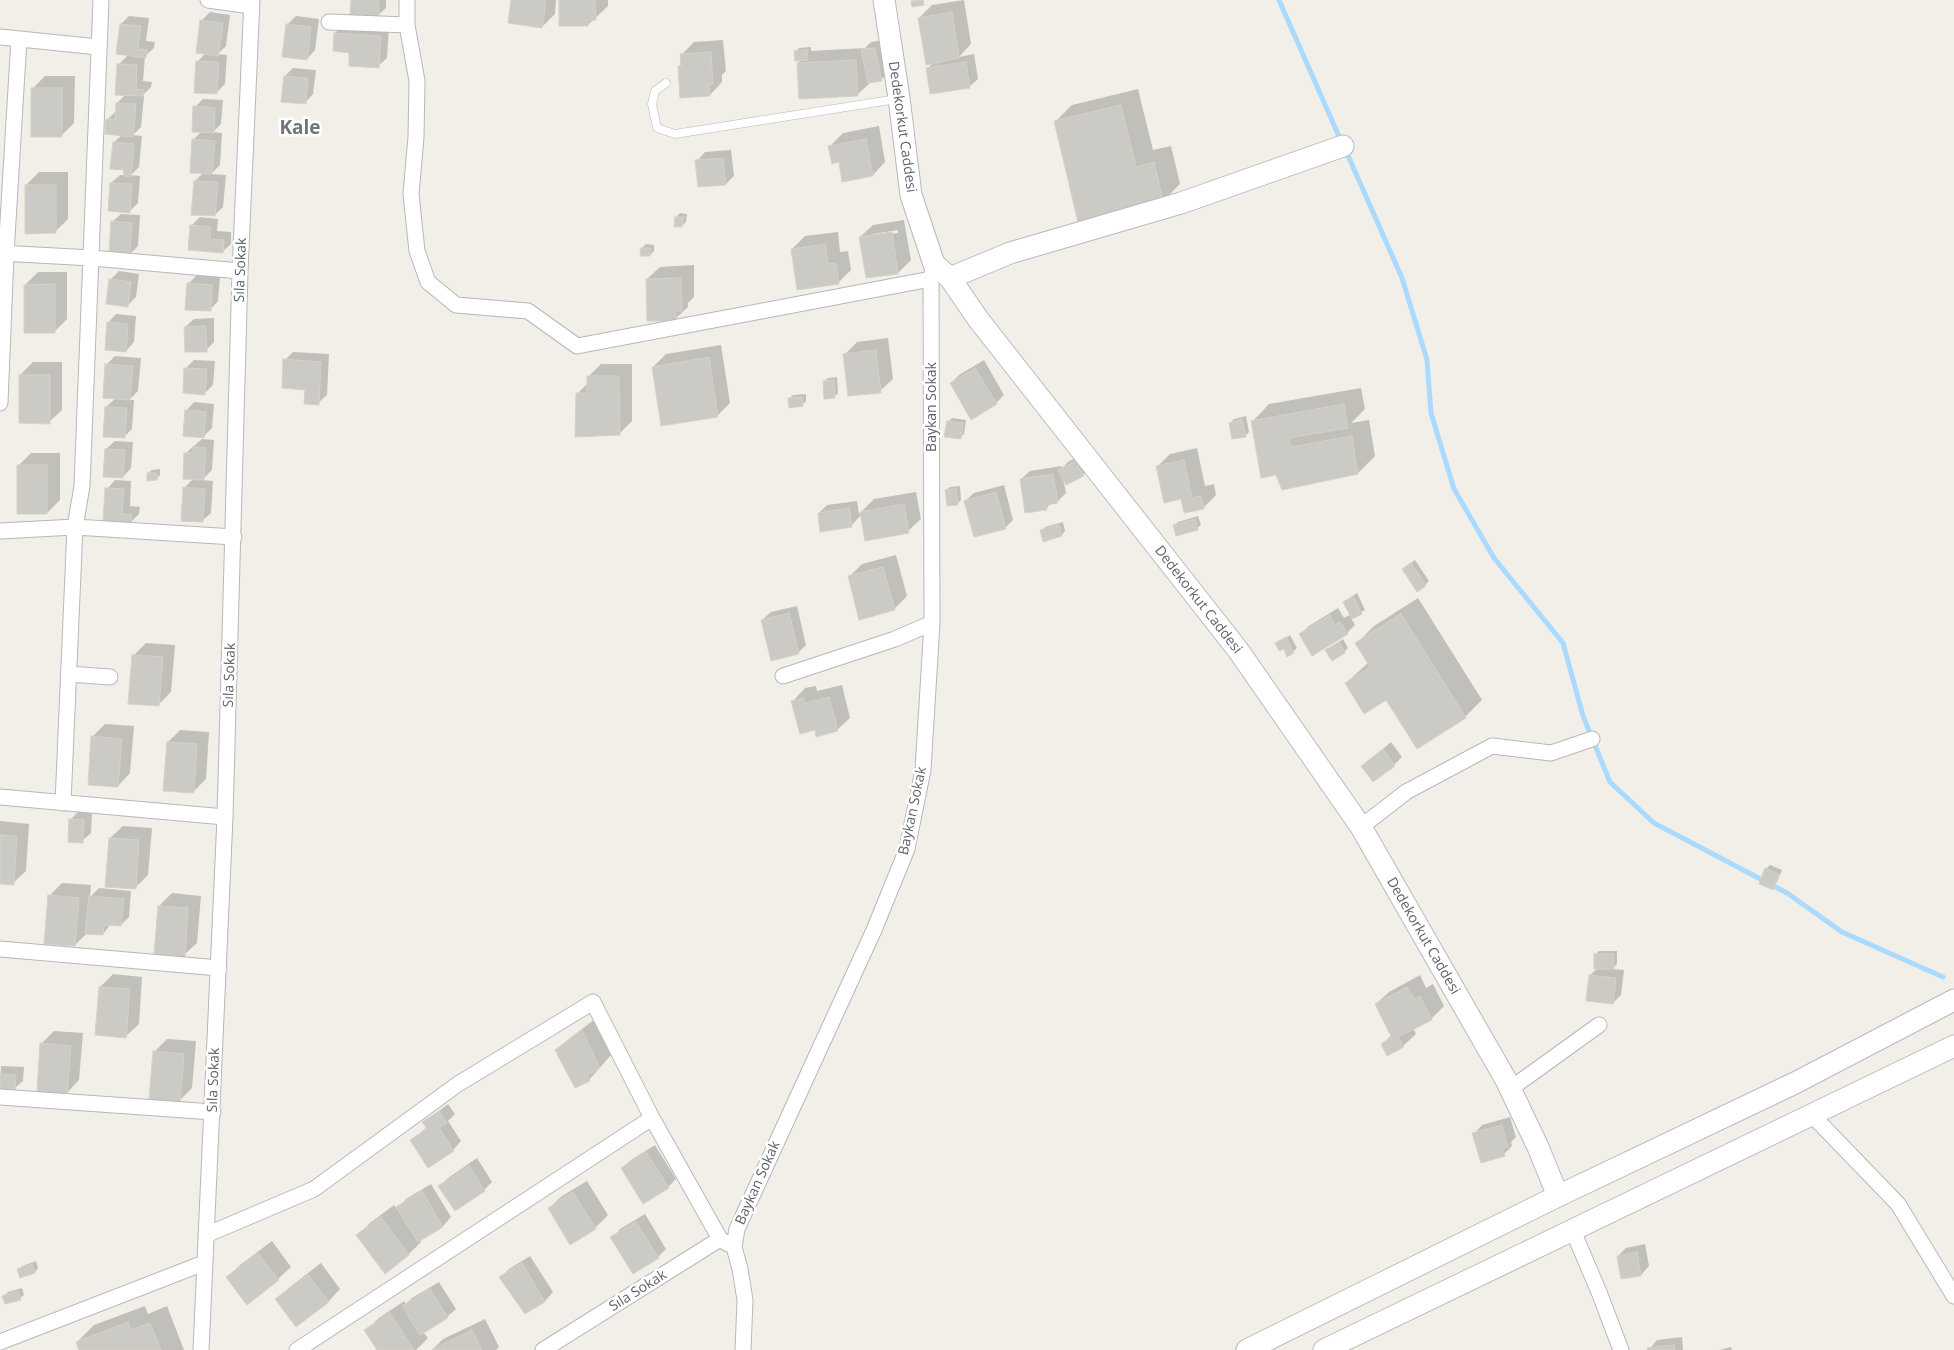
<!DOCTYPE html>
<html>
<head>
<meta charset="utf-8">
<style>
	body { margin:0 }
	canvas { display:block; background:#f1efe8 }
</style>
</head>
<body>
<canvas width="1954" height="1350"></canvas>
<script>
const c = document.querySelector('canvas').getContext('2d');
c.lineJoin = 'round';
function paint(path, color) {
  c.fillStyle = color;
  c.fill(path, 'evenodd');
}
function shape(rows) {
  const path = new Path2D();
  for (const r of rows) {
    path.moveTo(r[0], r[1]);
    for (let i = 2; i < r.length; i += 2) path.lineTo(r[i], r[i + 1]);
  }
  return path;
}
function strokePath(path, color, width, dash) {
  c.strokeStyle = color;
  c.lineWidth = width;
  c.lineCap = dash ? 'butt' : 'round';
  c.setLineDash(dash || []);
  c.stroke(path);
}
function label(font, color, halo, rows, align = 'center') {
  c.font = font + ' "Open Sans",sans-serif';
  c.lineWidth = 5;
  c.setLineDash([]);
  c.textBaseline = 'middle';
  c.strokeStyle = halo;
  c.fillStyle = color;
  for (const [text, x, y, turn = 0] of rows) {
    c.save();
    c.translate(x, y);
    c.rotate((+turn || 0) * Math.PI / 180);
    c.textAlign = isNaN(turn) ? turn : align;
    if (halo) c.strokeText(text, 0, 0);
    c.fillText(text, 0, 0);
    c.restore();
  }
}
const shadow = shape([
	[352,0,386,0,386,8,377,16],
	[512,0,556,0,555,14,542,27],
	[560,0,608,0,608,6,588,25],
	[964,0,971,44,959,57,974,54,978,79,969,87,928,68,934,62,919,18,932,5],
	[210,12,230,15,226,46,218,54,227,55,225,84,216,93,198,61,206,53,201,21],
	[129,16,149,18,146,41,155,42,154,48,145,56,143,81,152,82,151,87,142,96,144,96,141,127,133,135,142,136,139,167,131,175,140,176,138,203,130,211,111,183,120,175,125,175,125,169,114,142,122,135,107,120,116,111,117,103,126,94,119,64,129,54,121,24],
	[296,16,319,19,315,50,307,59,288,24],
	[343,25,389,28,387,58,378,66,351,51,335,33],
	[723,40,726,71,722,75,722,82,710,95,679,66,682,64,681,55,694,42],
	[883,40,889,72,881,80,871,82,857,95,798,63,802,59,796,52,799,48,811,47,811,51,865,48,871,42],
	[293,68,316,70,313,94,305,103,285,76],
	[45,76,75,76,74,123,61,136,32,89],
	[1138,89,1153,150,1171,146,1180,184,1163,201,1055,122,1072,105],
	[203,99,223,100,221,124,213,132,222,133,220,165,211,174,226,175,223,207,215,215,195,181,204,172,193,140,202,131,195,107],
	[879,126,885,162,873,175,840,161,830,146,843,133],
	[731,150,734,176,726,184,697,161,705,152],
	[39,172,68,172,68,219,55,232,26,185],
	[680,213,687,214,686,222,682,226,676,217],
	[121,214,140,215,138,246,129,255,112,222],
	[200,217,218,219,217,231,231,232,231,244,222,252,191,226],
	[904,220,911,260,898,273,867,277,860,237,873,225],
	[898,230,898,233,873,236,873,234],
	[838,232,840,252,848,251,851,270,838,283,792,249,805,236],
	[646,244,654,245,654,251,650,255,642,248],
	[694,265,694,297,688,303,688,307,675,319,647,279,660,267],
	[119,271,139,274,136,297,127,306,111,279],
	[38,272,67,272,67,319,54,332,25,285],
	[197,275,220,277,218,301,210,310,188,284],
	[116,314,136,316,134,342,126,351,108,323],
	[214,318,214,342,206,350,185,327,194,319],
	[888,338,893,379,880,391,844,355,857,342],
	[721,345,730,403,717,416,653,367,666,354],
	[293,352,329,354,327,395,318,403,285,360],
	[115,356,141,358,138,391,129,400,134,400,132,429,124,437,106,407,116,398,107,364],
	[194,360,215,361,213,385,205,393,186,368],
	[984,360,1004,395,996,403,951,383,959,375],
	[33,362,62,362,62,410,49,422,20,375],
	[601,364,632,364,632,421,619,434,577,394,588,383,588,377],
	[837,377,838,393,834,397,824,382,828,378],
	[1361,388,1365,409,1351,423,1369,420,1375,456,1358,473,1282,488,1252,422,1269,404],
	[806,394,806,401,802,405,789,399,793,395],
	[194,402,214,404,212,428,204,436,186,411],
	[1246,416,1249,432,1245,436,1230,423,1234,419],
	[952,418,966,420,964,434,960,438,948,422],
	[202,439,214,440,212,470,202,480,213,481,211,513,202,521,184,488,194,478,186,453],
	[115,441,133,442,131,468,123,477,106,449],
	[1197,448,1205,486,1214,484,1216,495,1203,508,1182,497,1157,467,1170,454],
	[31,453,60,453,60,500,47,513,18,466],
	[1084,453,1091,466,1083,475,1063,478,1066,493,1057,502,1052,502,1046,509,1021,479,1030,471,1061,466,1062,468,1068,462],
	[160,469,160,475,156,479,148,473,152,470],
	[115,480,131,481,130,506,140,507,139,514,131,522,105,520,107,489],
	[1004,485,1013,520,1005,528,965,501,974,493],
	[960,486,961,500,957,504,946,490,950,487],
	[916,492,921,519,908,531,861,515,851,526,819,513,827,505,857,501,859,514,874,499],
	[1198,516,1201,525,1197,528,1174,526,1178,522],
	[1063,522,1065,531,1062,535,1044,540,1042,531,1045,527],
	[896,555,907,596,894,609,849,577,862,564],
	[1415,560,1429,581,1425,585,1403,569],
	[1357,593,1365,610,1351,618,1355,625,1347,633,1300,634,1309,626,1338,608,1344,618,1351,614,1344,602],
	[1418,598,1482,700,1465,717,1387,698,1346,683,1369,662,1357,643,1374,626],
	[797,606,806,645,798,653,762,620,771,612],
	[1290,635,1297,648,1293,652,1277,644],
	[1343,639,1348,648,1344,652,1327,650],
	[146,643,175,645,171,692,158,705,133,656],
	[842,685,850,718,837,730,816,729,793,701,805,688,816,686,817,691],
	[105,724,134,726,130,773,118,786,92,737],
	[180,730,209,732,206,779,193,792,168,742],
	[1391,742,1402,757,1394,765,1363,766],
	[79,811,92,812,91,833,82,841,70,820],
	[0,821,29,824,26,871,13,883,0,882],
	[123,826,152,828,148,875,135,888,110,838],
	[1770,865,1782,870,1776,884,1773,888,1766,869],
	[62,883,91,885,90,897,99,888,131,891,129,917,121,925,111,924,103,934,87,933,75,945,49,896],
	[172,893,201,896,197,943,184,955,159,906],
	[1599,951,1617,951,1617,964,1612,969,1624,970,1621,995,1613,1003,1590,975,1598,968,1595,955],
	[113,974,142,977,139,1024,126,1036,100,987],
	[1420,975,1426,988,1433,984,1444,1006,1431,1019,1413,1028,1416,1034,1403,1046,1382,1044,1392,1035,1376,1004,1389,992],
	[595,1019,612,1054,589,1080,557,1050,570,1038],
	[54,1031,83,1033,79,1080,67,1093,41,1044],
	[167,1039,196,1041,192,1088,179,1101,154,1052],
	[1,1066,24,1067,23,1081,14,1089,0,1088],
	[448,1104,455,1114,448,1121,461,1141,453,1150,429,1166,412,1140,427,1127,424,1123],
	[1510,1117,1516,1137,1511,1142,1512,1146,1504,1154,1474,1134,1482,1125],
	[655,1145,676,1179,668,1187,622,1168,631,1160],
	[477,1158,492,1182,484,1190,440,1186,448,1178],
	[587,1181,608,1215,595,1228,549,1208,562,1196],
	[431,1184,451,1217,443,1226,420,1240,421,1242,409,1254,358,1235,370,1223,394,1205,397,1209,406,1199],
	[645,1214,666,1249,658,1257,612,1238,620,1229],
	[272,1241,291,1267,278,1279,228,1277,240,1265],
	[1645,1244,1649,1266,1641,1275,1622,1278,1618,1256,1626,1248],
	[530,1256,553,1292,545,1301,525,1313,501,1277,509,1269],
	[36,1261,38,1268,35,1272,19,1269,22,1266],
	[321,1263,340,1289,328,1302,277,1299,290,1287],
	[439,1282,456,1309,447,1317,423,1332,428,1338,416,1350,379,1350,366,1330,379,1318,404,1301,406,1304,412,1298],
	[22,1288,24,1295,20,1298,4,1296,8,1292],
	[145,1306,148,1314,167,1306,184,1350,80,1350,77,1342,94,1325],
	[485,1319,499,1347,496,1350,432,1350,443,1339],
	[1682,1337,1683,1350,1649,1350,1657,1340],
	[1731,1347,1732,1350,1719,1350]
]);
const stream = shape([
	[1279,0,1341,141],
	[1346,151,1402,278,1427,360,1431,413,1454,489,1494,558,1563,643,1583,716,1610,782,1654,823,1787,893,1842,932,1943,977]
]);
const building = shape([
	[351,0,379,0,378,18,350,16,351,0],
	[511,0,546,0,542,28,508,23,511,0],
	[559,0,595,0,596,20,588,20,588,26,559,26,559,0],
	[923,0,924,5,912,7,911,1,923,0],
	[952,12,959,58,926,65,918,18,952,12],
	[200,20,223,23,218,56,196,53,200,20],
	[120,24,141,26,138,49,147,50,146,58,116,54,120,24],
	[286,24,311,27,307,60,282,57,286,24],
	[334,33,381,36,379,68,349,66,349,53,333,51,334,33],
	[875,48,882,81,868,83,861,49,875,48],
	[807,50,808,60,795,61,794,51,807,50],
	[711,52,713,85,709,85,710,96,680,98,678,66,681,66,680,54,711,52],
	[856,60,858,96,799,99,797,63,856,60],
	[196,61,219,62,217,94,194,93,196,61],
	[966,62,970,88,930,94,926,68,966,62],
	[117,64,137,65,136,89,144,90,143,96,115,95,117,64],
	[284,76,308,78,306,104,281,102,284,76],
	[31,88,62,88,62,137,31,137,31,88],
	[116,103,136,104,133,137,105,134,106,119,115,120,116,103],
	[1121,105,1136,167,1154,162,1163,202,1078,222,1054,121,1121,105],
	[193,106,215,108,214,133,192,132,193,106],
	[192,139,215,141,212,174,190,173,192,139],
	[866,139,873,176,842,182,839,162,832,164,828,146,866,139],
	[113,142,134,144,131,177,123,176,124,170,110,169,113,142],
	[723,158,726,185,698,187,695,160,723,158],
	[194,181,218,182,215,216,191,215,194,181],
	[110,183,132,184,130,213,108,211,110,183],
	[25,185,56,185,56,233,25,234,25,185],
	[675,217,684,217,682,227,674,227,675,217],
	[111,221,132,223,130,256,109,254,111,221],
	[190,225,210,227,210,239,224,240,223,253,188,250,190,225],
	[892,232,898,274,866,278,859,237,892,232],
	[825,244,828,264,836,263,839,284,797,290,791,249,825,244],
	[641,248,651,248,650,256,640,256,641,248],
	[681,278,682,311,676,311,676,321,647,321,646,279,681,278],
	[109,279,131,282,128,307,106,304,109,279],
	[187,283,212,285,211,311,185,310,187,283],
	[55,284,55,333,24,333,24,285,55,284],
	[107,322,128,324,126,352,105,350,107,322],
	[206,326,207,352,185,352,184,327,206,326],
	[876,350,881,393,848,396,843,354,876,350],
	[709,357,718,417,661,426,652,367,709,357],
	[283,359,321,362,319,405,304,404,305,390,282,388,283,359],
	[105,364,133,366,130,400,103,398,105,364],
	[184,368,207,369,205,395,183,393,184,368],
	[975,368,997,404,971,420,950,383,975,368],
	[19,375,50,375,50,424,19,423,19,375],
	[587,376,619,376,620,435,575,437,576,393,587,393,587,376],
	[834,380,835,398,824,399,823,381,834,380],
	[802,397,803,406,789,408,788,398,802,397],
	[1344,404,1348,428,1289,438,1291,447,1352,436,1358,474,1282,490,1276,475,1261,478,1251,421,1344,404],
	[105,407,127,408,125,438,103,437,105,407],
	[185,410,206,412,204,438,183,436,185,410],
	[1242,419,1246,437,1232,439,1229,423,1242,419],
	[947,421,963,423,961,439,944,437,947,421],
	[193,447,206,448,204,480,183,479,184,453,193,453,193,447],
	[105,449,125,450,123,478,103,477,105,449],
	[1184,460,1192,498,1201,496,1204,509,1184,513,1181,499,1164,503,1156,466,1184,460],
	[1075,461,1084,476,1066,485,1058,470,1075,461],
	[17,465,47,465,47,514,17,514,17,465],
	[147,473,157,473,157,480,147,481,147,473],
	[1053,474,1058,503,1046,505,1047,510,1025,513,1020,479,1053,474],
	[183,487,205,489,203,522,181,521,183,487],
	[105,488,124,489,122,514,132,514,131,523,103,522,105,488],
	[956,489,958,505,947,506,945,490,956,489],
	[996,492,1006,529,974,537,964,501,996,492],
	[904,504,909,533,865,541,860,512,904,504],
	[849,508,852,527,820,532,818,513,849,508],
	[1195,519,1198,530,1176,536,1173,525,1195,519],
	[1059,525,1062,536,1043,542,1040,530,1059,525],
	[1411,563,1426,586,1417,592,1402,569,1411,563],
	[883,567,895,610,859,620,848,576,883,567],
	[1353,596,1362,614,1352,619,1343,602,1353,596],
	[789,613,799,654,771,661,761,620,789,613],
	[1401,614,1466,718,1417,749,1386,700,1364,714,1345,683,1370,667,1355,643,1401,614],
	[1330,615,1335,625,1340,622,1348,634,1312,656,1299,634,1330,615],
	[1286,637,1294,653,1287,657,1284,649,1279,651,1275,643,1286,637],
	[1339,642,1345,653,1332,661,1325,650,1339,642],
	[132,655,163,657,159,706,128,704,132,655],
	[829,697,838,731,816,737,815,730,800,734,791,701,803,698,805,703,829,697],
	[91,736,122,739,118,787,88,785,91,736],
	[167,742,197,744,194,793,163,791,167,742],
	[1383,749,1395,766,1373,782,1361,766,1383,749],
	[69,819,84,820,83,843,68,842,69,819],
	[0,835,17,836,14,885,0,884,0,835],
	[109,838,139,840,136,889,105,887,109,838],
	[1765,868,1779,874,1773,890,1759,884,1765,868],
	[48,895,79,898,75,946,44,944,48,895],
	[89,896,124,899,121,926,104,925,103,935,85,934,89,896],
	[158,906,188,908,185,957,154,954,158,906],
	[1594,954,1613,954,1614,969,1594,969,1594,954],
	[1589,975,1616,978,1613,1004,1586,1001,1589,975],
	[99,987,130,989,126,1038,95,1035,99,987],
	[1407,987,1414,999,1420,996,1432,1020,1398,1037,1404,1047,1387,1056,1381,1044,1392,1038,1375,1004,1407,987],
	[582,1030,600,1068,587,1075,590,1081,575,1088,555,1050,582,1030],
	[40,1043,71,1046,67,1094,37,1092,40,1043],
	[153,1051,184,1054,180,1102,149,1100,153,1051],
	[0,1074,16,1075,15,1090,0,1090,0,1074],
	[439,1111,447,1123,439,1128,454,1151,428,1168,410,1140,427,1129,422,1122,439,1111],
	[1502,1125,1508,1147,1502,1148,1505,1156,1481,1163,1472,1133,1502,1125],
	[646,1152,669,1188,643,1204,621,1168,646,1152],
	[469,1166,485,1191,455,1211,438,1186,469,1166],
	[422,1191,443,1227,418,1242,396,1207,422,1191],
	[573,1192,596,1229,570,1245,548,1208,573,1192],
	[381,1217,409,1255,385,1274,356,1235,381,1217],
	[636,1222,659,1258,633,1274,610,1237,636,1222],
	[1637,1252,1641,1276,1621,1279,1617,1256,1637,1252],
	[258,1253,279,1280,247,1305,226,1277,258,1253],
	[522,1263,545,1302,525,1314,499,1277,522,1263],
	[32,1264,35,1273,20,1278,17,1269,32,1264],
	[308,1275,329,1302,296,1327,275,1299,308,1275],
	[430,1289,448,1318,420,1335,402,1306,430,1289],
	[18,1291,21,1300,5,1304,2,1296,18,1291],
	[390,1313,414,1350,377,1350,364,1330,390,1313],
	[128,1322,131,1330,150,1323,161,1350,79,1350,76,1342,128,1322],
	[472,1330,482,1350,432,1350,472,1330],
	[1674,1345,1675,1350,1647,1350,1647,1348,1674,1345]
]);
const lane = shape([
	[666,83,655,91,652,104,657,128,675,134,897,99]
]);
const street = shape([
	[208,0,251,6],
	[407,0,407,25,417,81,416,137,411,194,417,251,428,282,456,305,528,311,577,346,931,279],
	[329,22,407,25],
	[0,37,98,47],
	[0,253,92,258,240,271],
	[0,403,6,254,19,39],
	[0,531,75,527,234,537],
	[69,674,110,677],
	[783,676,895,639,932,623],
	[0,797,225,817],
	[63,803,75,527,82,486,101,0],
	[1361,827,1406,792,1492,746,1551,753,1592,739],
	[0,949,219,968],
	[1510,1089,1599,1025],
	[0,1097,213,1112],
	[1812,1115,1898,1204,1954,1296],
	[1573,1231,1599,1292,1621,1350],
	[206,1235,314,1189,458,1084,593,1002,652,1118],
	[0,1342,204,1263],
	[201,1350,225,817,240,271,252,0],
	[297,1350,652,1118,720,1239],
	[543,1350,720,1239,728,1244],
	[743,1350,745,1300,740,1269,734,1247,737,1229,874,930,907,849,923,770,932,623,931,279,934,264]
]);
const secondary = shape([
	[884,0,899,98,911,195,934,264,950,278,978,319,1238,650,1361,827,1506,1080,1538,1147,1558,1196],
	[950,278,1010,253,1181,203,1343,146],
	[1247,1350,1558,1196,1795,1083,1954,1000],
	[1324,1350,1954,1046]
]);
const streetNames = [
	["Dedekorkut Caddesi",902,127,82],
	["Sıla Sokak",241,270,-88],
	["Baykan Sokak",932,407,-90],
	["Dedekorkut Caddesi",1198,600,52],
	["Sıla Sokak",230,675,-88],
	["Baykan Sokak",913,811,-78],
	["Dedekorkut Caddesi",1423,936,60],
	["Sıla Sokak",214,1080,-88],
	["Baykan Sokak",758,1183,-66],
	["Sıla Sokak",638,1291,-32]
];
const districtNames = [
	["Kale",300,129]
];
paint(shadow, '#0003');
strokePath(stream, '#aadaff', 5);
paint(building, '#cccac5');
strokePath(building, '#d6d1c6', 1);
strokePath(lane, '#b5b8bc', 9);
strokePath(street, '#b5b8bc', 17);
strokePath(secondary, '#b6babf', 23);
strokePath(lane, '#fff', 8);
strokePath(street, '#fff', 15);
strokePath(secondary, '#fff', 21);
label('14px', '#5f6368', '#fff', streetNames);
label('bold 19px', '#70757a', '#fff', districtNames);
</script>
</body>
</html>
